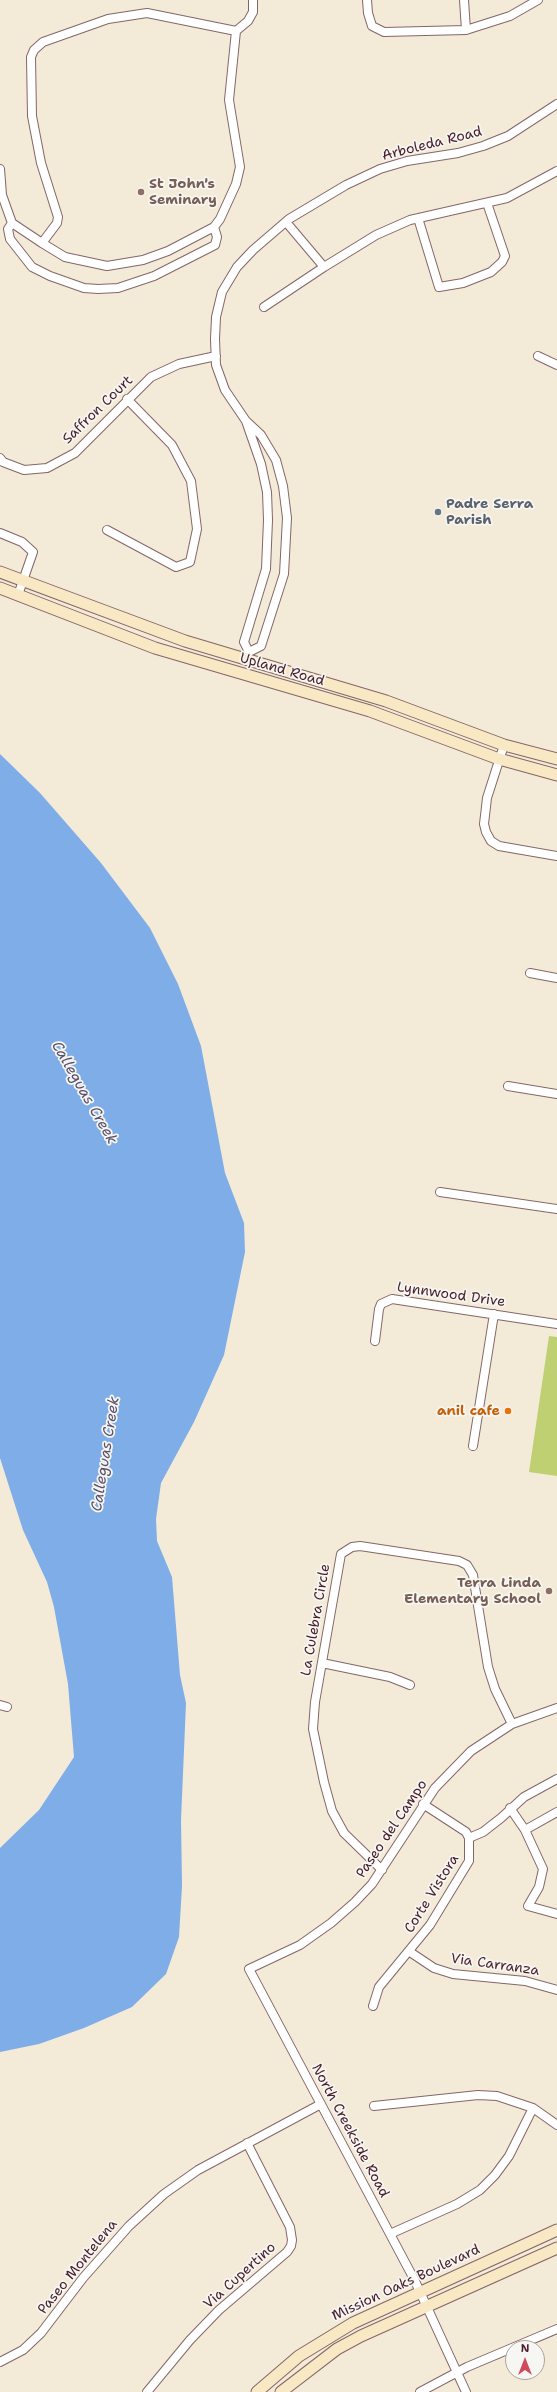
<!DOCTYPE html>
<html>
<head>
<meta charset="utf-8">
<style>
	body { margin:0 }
	#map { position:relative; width:557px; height:2392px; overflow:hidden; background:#f3ead8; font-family:"Shantell Sans",sans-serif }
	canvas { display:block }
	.north { position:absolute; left:505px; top:2340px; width:40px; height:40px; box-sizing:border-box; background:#f6f6f2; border:1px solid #b1a0a2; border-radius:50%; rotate:0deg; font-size:11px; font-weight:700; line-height:16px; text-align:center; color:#4a1f2b }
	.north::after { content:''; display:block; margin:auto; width:14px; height:18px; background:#d1495b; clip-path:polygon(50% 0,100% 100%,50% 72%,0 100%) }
</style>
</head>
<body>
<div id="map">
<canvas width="557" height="2392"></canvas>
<div class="north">N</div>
</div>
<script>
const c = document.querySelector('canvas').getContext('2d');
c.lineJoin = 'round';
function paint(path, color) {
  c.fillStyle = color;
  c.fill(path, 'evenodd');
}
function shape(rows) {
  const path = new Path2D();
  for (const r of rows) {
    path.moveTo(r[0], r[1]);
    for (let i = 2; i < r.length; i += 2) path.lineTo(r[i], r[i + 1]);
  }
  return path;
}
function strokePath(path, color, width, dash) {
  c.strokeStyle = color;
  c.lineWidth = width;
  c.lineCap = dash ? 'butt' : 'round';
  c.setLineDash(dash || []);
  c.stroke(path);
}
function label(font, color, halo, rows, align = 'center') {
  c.font = font + ' "Shantell Sans",sans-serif';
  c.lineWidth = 3.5;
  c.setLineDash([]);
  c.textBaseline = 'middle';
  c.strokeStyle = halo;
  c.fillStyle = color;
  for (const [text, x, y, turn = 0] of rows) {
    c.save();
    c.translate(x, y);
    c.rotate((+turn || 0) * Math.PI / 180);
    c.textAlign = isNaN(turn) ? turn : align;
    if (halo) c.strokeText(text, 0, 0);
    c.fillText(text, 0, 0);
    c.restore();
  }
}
const green = shape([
	[549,1336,557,1337,557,1476,529,1472]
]);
const water = shape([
	[0,754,40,793,101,863,150,928,178,984,201,1046,225,1173,244,1223,245,1252,224,1355,194,1422,161,1483,156,1519,157,1541,172,1577,180,1675,186,1703,181,1820,182,1886,179,1937,166,1974,132,2007,84,2028,39,2044,0,2052,0,1848,39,1810,74,1757,68,1684,54,1607,47,1582,23,1530,0,1458]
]);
const street = shape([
	[367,0,368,13,372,26,384,32,466,30,510,16,538,0],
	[464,0,466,30],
	[236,31,248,21,253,12,253,0],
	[0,169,2,195,12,223,42,243,57,223,58,217,41,163,32,116,31,57,34,50,43,42,108,19,147,13,236,31],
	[418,218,439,287,463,283,491,272,502,262,505,256,487,203],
	[286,222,324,267,376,235,410,220,507,198,557,171],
	[12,223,8,229,10,239,32,267,50,276,84,288,98,289,118,288,154,276,215,245,217,237,214,227],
	[42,243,65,257,107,266,143,260,168,251,214,227,220,219,236,184,240,167,229,100,236,31],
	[264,307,324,267],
	[538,356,557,365],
	[246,421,225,390,216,365,215,339,216,317,222,292,237,267,253,250,289,219,346,185,380,169,407,161,458,153,483,146,508,136,557,104],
	[246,421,261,435,276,460,283,486,287,518,284,574,261,646,249,652,244,642,266,569,268,520,267,492,261,464,246,421],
	[0,458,3,462,24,470,47,468,75,453,151,377,179,364,216,356],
	[107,530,176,567,190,562,197,529,191,481,172,445,127,399],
	[0,533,22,542,33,552,18,595],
	[504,745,487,798,484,824,486,832,491,841,499,846,557,856],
	[530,973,557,978],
	[508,1086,557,1094],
	[440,1192,557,1209],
	[375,1341,379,1309,381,1304,392,1299,557,1324],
	[473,1446,494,1314],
	[322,1663,390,1677,410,1685],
	[0,1705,7,1707],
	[510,1808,525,1830,543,1869,539,1887,528,1906,557,1914],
	[525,1830,557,1812],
	[469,1838,483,1832,501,1818,524,1797,557,1779],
	[382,1870,344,1833,332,1811,324,1782,313,1729,315,1702,341,1554,352,1547,360,1546,459,1561,467,1565,473,1575,488,1667,495,1689,512,1724],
	[410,1952,434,1968,453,1974,525,1981,557,1990],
	[373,2006,379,1987,430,1925,469,1861,469,1838,466,1832,423,1804],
	[374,2106,478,2095,497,2096,533,2108,557,2125],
	[390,2234,457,2204,480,2190,495,2175,509,2156,533,2108],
	[0,2362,23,2350,41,2333,83,2278,129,2226,164,2194,198,2170,321,2104],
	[147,2392,190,2340,219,2310,287,2252,291,2246,292,2240,290,2227,247,2143],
	[420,2392,467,2367,557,2329],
	[466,2392,415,2281,249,1969,300,1945,331,1923,355,1902,372,1884,435,1788,471,1751,512,1724,557,1708]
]);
const secondary = shape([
	[0,572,185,641,386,701,504,745,557,759],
	[0,588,155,648,370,711,499,759,557,775],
	[257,2392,299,2356,353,2323,557,2230],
	[281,2392,337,2349,361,2336,557,2248]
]);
const markers = [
	[141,192,4,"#8d6e63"],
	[438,512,4,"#6b7280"],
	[508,1411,4,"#e8710a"],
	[549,1591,4,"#8d6e63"]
];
const streetNames = [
	["Arboleda Road",432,144,-14],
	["Saffron Court",98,410,-44],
	["Upland Road",282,670,16],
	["Lynnwood Drive",451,1295,8],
	["La Culebra Circle",316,1620,-80],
	["Paseo del Campo",392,1829,-56],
	["Corte Vistora",432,1894,-58],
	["Via Carranza",495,1965,8],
	["North Creekside Road",350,2131,62],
	["Paseo Montelena",78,2267,-51],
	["Via Cupertino",240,2276,-42],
	["Mission Oaks Boulevard",406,2283,-25]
];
const educationNames = [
	["St John's",149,184],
	["Seminary",149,200],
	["Terra Linda",541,1583,"right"],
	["Elementary School",541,1599,"right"]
];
const worshipNames = [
	["Padre Serra",446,504],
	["Parish",446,520]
];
const foodNames = [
	["anil cafe",500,1411]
];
const waterNames = [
	["Calleguas Creek",84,1093,60],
	["Calleguas Creek",106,1454,-81]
];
paint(green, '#bfd072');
paint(water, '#7eade8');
strokePath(street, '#856668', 10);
strokePath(secondary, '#856668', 13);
strokePath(street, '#fff', 8);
strokePath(secondary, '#f8e8c3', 11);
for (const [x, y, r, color] of markers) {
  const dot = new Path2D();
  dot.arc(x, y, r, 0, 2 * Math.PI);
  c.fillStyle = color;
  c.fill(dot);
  strokePath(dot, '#f6f6f2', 1.5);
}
label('14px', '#4a1f2b', '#f6f6f2', streetNames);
label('bold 14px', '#785e54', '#f6f6f2', educationNames, 'left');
label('bold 14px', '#5b616d', '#f6f6f2', worshipNames, 'left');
label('bold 14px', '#c56008', '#f6f6f2', foodNames, 'right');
label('italic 15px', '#5c516d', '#f6f6f2', waterNames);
</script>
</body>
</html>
